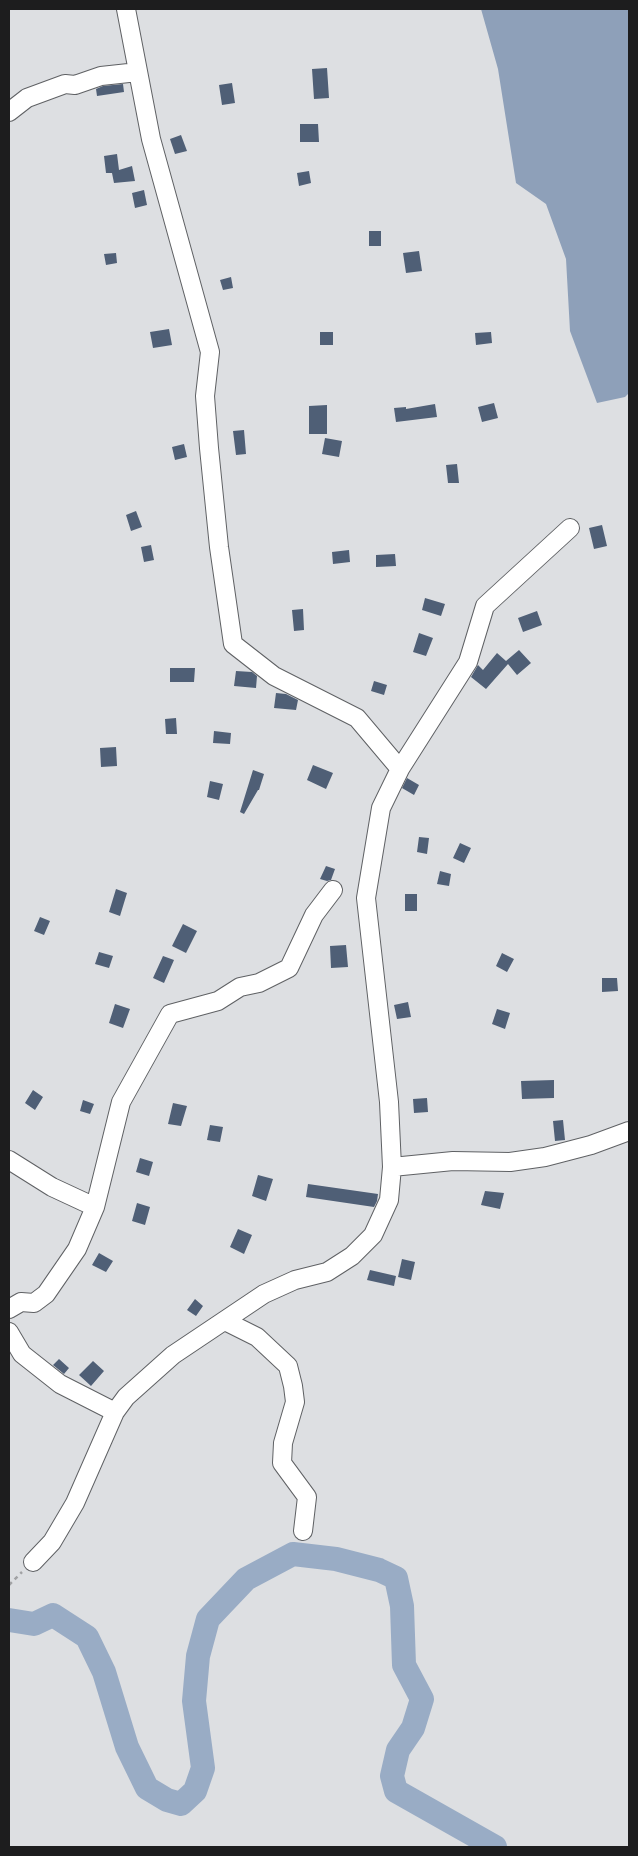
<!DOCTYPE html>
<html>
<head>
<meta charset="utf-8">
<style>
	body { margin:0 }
	#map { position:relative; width:638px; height:1856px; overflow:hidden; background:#dddfe2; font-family:Arial,sans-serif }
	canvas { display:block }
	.frame { position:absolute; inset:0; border:10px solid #1d1d1e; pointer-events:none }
</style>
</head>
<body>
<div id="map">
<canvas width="638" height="1856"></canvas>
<div class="frame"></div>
</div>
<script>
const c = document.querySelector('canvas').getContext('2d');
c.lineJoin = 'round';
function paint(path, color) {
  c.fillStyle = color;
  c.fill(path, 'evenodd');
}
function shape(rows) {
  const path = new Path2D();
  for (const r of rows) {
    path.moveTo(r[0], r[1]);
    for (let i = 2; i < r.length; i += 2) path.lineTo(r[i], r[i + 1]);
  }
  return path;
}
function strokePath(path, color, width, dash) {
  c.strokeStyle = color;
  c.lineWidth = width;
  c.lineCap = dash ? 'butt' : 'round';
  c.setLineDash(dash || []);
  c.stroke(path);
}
const forest = shape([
	[481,9,629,9,629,393,625,397,597,403,570,331,566,259,546,204,516,183,498,69]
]);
const river = shape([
	[9,1620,34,1624,53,1615,87,1637,104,1672,127,1747,147,1788,167,1800,181,1804,195,1791,203,1768,194,1701,198,1656,208,1619,246,1579,293,1554,336,1559,379,1570,396,1578,402,1606,404,1665,422,1699,413,1728,398,1750,392,1776,396,1791,495,1847]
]);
const building = shape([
	[327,68,329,98,314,99,312,69],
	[232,83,235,103,222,105,219,85],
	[123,84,124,92,97,96,96,89,103,86],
	[300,124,318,124,319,142,300,142],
	[181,135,187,151,175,154,170,139],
	[117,154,119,170,132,166,135,181,114,183,112,173,106,173,104,156],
	[309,171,311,183,299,186,297,173],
	[144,190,147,205,135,208,132,193],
	[369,231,381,231,381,246,369,246],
	[419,251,422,271,406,273,403,253],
	[116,253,117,263,106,265,104,254],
	[231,277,233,288,223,290,220,280],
	[169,329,172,345,153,348,150,332],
	[320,332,333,332,333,345,320,345],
	[491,332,492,343,476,345,475,333],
	[494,403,498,418,482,422,478,407],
	[435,404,437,417,396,422,394,408,406,407,406,409],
	[327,405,327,434,309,434,309,406],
	[244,430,246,454,236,455,233,431],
	[325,438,342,441,339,457,322,454],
	[184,444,187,457,175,460,172,447],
	[457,464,459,483,448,483,446,465],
	[136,511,142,527,131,531,126,515],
	[602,525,607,546,594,549,589,528],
	[151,545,154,560,144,562,141,547],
	[349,550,350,562,333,564,332,552],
	[395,554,396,566,376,567,376,555],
	[425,598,445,604,441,616,422,610],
	[303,609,304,630,294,631,292,610],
	[537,611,542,625,523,632,518,618],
	[419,633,433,638,426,656,413,652],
	[519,650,531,663,517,675,508,664,486,689,471,677,478,665,483,670,497,653,506,661],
	[170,668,195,668,194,682,170,682],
	[236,671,252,672,257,676,256,688,234,686],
	[374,681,387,685,384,695,371,691],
	[276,693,286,694,298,700,296,710,274,708],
	[176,718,177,734,166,734,165,719],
	[214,731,231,733,230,744,213,743],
	[116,747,117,766,101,767,100,748],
	[313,765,333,773,326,789,307,780],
	[253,770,264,774,259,790,258,790,244,814,240,812],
	[407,778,419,785,414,795,402,788],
	[210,781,223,784,219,800,207,797],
	[419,837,429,838,427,854,417,852],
	[460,843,471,848,464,863,453,858],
	[326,866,335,869,331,880,327,881,320,879],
	[440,871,451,874,449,886,437,884],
	[116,889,127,893,120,916,109,912],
	[405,894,417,894,417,911,405,911],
	[40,917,50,921,44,935,34,931],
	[183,924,197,931,186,953,172,946],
	[346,945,348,967,331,968,330,946],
	[99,952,113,956,109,968,95,964],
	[502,953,514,959,507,972,496,966],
	[163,956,174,960,164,983,153,978],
	[602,978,617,978,618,991,602,992],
	[408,1002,411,1017,397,1019,394,1005],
	[115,1004,130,1009,123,1028,109,1023],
	[497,1009,510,1013,505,1029,492,1024],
	[554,1080,554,1098,522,1099,521,1081],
	[33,1090,43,1097,35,1110,25,1103],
	[427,1098,428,1112,414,1113,413,1099],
	[83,1100,94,1104,90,1114,80,1111],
	[173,1103,187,1106,181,1126,168,1124],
	[563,1120,565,1140,555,1141,553,1121],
	[210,1125,223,1127,220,1142,207,1140],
	[140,1158,153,1162,149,1176,136,1172],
	[258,1175,273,1179,266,1201,252,1196],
	[308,1184,378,1194,377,1201,374,1207,306,1197],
	[485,1191,504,1193,500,1209,481,1205],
	[137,1203,150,1207,145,1225,132,1221],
	[238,1229,252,1235,244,1254,230,1247],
	[99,1253,113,1261,106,1272,92,1265],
	[402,1259,415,1262,411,1280,398,1277],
	[370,1270,396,1276,394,1286,367,1280],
	[195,1299,203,1306,196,1316,187,1310],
	[59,1359,69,1368,64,1374,53,1365],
	[93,1361,104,1371,91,1386,79,1375]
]);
const path = shape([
	[9,1585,22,1572]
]);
const minor = shape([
	[126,9,151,139,210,352,205,396,209,448,219,547,233,644,274,676,357,718,400,769],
	[9,112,27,98,65,84,75,85,101,76,138,72],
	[9,1160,52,1187,95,1207],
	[392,1167,453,1161,510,1162,545,1157,591,1145,629,1131],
	[9,1309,21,1302,34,1303,46,1294,77,1249,95,1207,121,1102,170,1014,218,1001,240,987,259,983,289,968,314,915,333,890],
	[225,1321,257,1337,288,1366,293,1386,295,1402,283,1443,282,1463,307,1497,303,1531],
	[9,1332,22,1354,60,1384,115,1412],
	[33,1562,52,1542,75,1503,115,1412,126,1397,173,1355,264,1294,295,1280,327,1272,352,1256,373,1235,389,1200,392,1167,389,1102,366,898,381,808,400,769,468,662,485,606,570,528]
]);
paint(forest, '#8ea0b9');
strokePath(river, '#99acc5', 24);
paint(building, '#4f5f76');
strokePath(minor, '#5f6164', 20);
strokePath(path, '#a1a2a4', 2.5, [4, 4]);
strokePath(minor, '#fff', 18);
</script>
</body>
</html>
